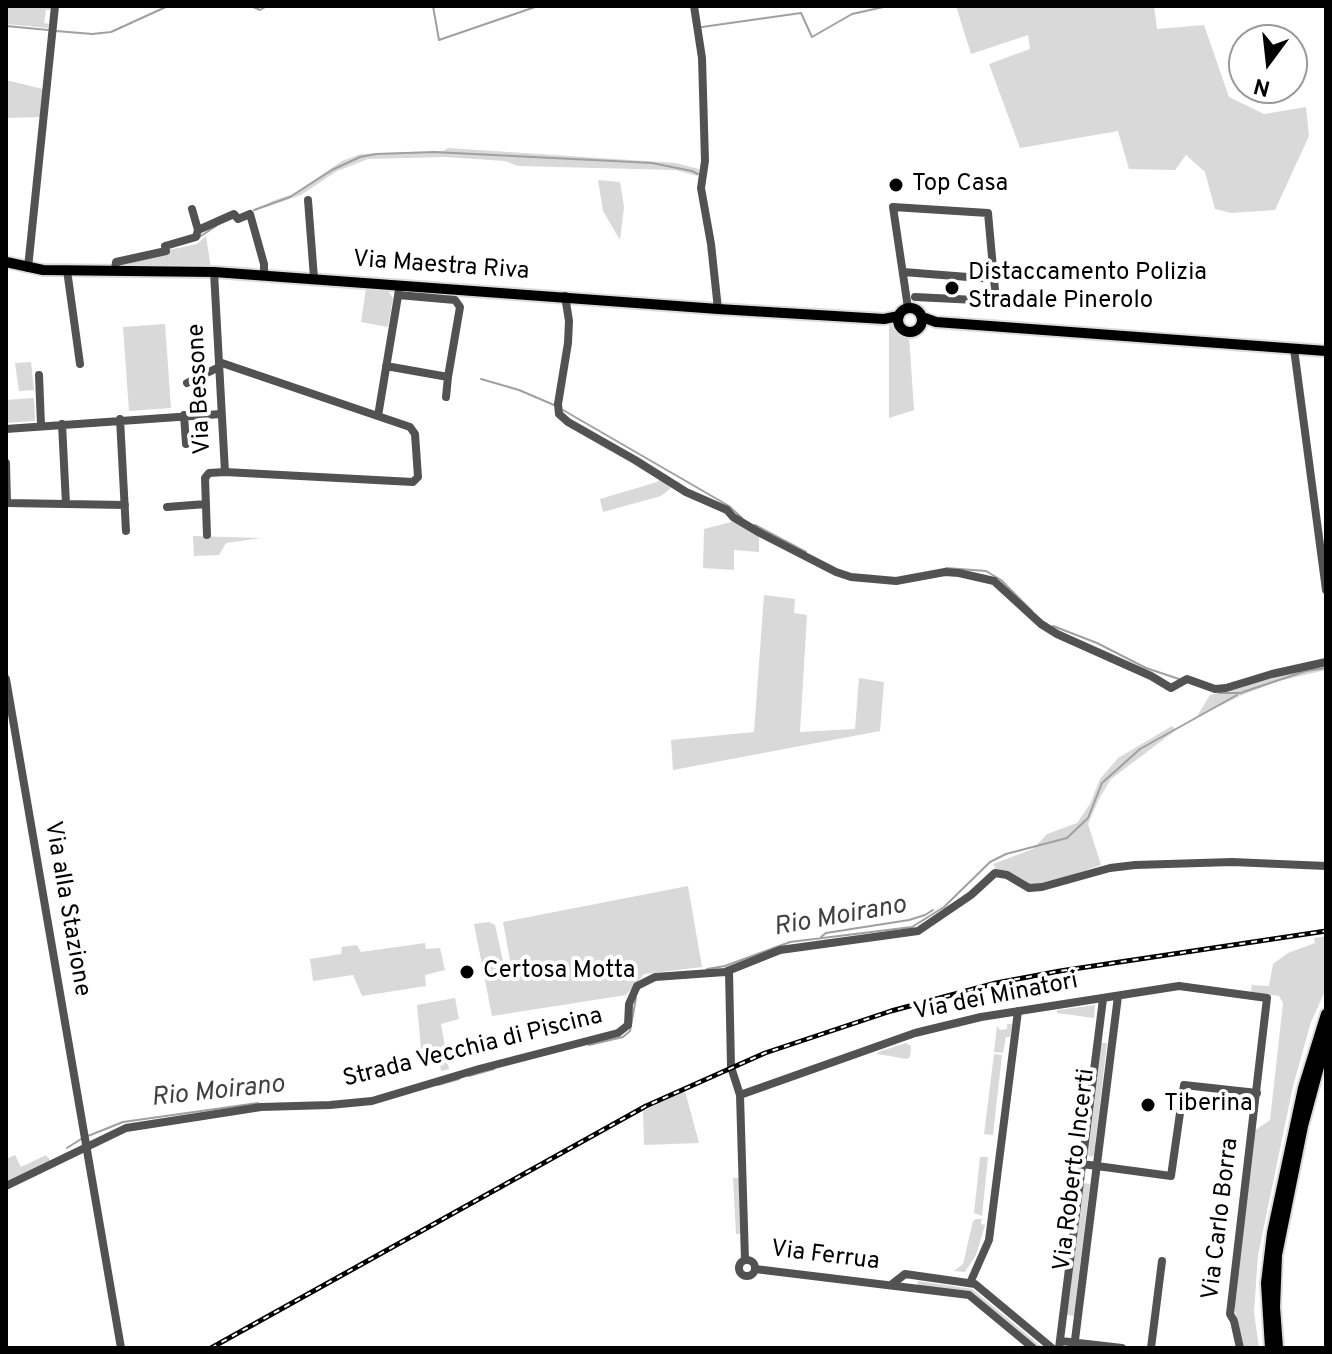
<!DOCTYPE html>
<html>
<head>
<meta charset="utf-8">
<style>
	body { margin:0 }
	#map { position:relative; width:1332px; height:1354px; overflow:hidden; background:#fff; font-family:Overpass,sans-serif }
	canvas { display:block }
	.frame { position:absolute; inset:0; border:8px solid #000; pointer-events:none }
	.north { position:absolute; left:1228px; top:24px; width:80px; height:80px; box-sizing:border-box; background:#fff; border:2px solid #999; border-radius:50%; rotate:195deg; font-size:22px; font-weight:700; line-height:32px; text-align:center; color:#000 }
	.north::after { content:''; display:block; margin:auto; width:28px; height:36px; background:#000; clip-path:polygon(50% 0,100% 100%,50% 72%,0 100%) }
</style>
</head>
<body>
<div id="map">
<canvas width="1332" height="1354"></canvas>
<div class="frame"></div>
<div class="north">N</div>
</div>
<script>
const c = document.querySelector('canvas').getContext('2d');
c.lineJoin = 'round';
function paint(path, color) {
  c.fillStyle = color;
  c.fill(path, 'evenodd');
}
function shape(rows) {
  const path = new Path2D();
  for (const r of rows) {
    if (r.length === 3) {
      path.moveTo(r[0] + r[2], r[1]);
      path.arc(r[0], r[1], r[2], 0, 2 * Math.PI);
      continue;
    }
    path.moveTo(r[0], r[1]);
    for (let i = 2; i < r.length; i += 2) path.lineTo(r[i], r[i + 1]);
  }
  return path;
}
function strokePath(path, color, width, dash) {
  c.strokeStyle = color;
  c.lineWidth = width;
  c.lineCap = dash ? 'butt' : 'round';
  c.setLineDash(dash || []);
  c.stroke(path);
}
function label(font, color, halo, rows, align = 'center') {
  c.font = font + ' Overpass,sans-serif';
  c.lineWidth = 8;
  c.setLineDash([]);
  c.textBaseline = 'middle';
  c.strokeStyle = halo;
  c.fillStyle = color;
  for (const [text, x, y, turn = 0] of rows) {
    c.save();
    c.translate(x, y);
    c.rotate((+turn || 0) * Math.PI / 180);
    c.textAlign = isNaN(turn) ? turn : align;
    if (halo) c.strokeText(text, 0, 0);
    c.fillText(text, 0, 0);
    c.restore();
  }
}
const green = shape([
	[6,6,52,6,52,10,46,10,44,23,49,24,48,28,6,24],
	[956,6,1154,6,1157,29,1204,25,1229,97,1264,114,1306,107,1309,136,1275,210,1231,213,1215,209,1205,172,1186,155,1175,170,1129,169,1118,131,1020,148,989,64,1030,49,1028,35,971,54],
	[6,80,43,89,41,117,6,118],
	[448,148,676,163,699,169,698,176,675,170,518,166,505,161,445,157,368,159,337,171,301,195,252,212,272,201,293,194,342,161,361,154,443,151],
	[598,180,620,182,624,207,620,240,603,211],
	[206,236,211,268,120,266,169,250,197,244],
	[366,288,388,291,393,298,388,327,361,322],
	[889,323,900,333,909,336,914,410,889,418],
	[165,324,171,408,129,411,123,327],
	[31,362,34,390,19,391,15,363],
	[34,398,35,421,6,423,6,400],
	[660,479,671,488,661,496,603,512,600,499,657,482],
	[735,521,759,535,759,552,734,550,734,570,703,568,704,529],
	[193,536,261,538,226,543,219,555,194,556],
	[764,595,795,599,794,613,807,615,800,732,855,729,859,678,884,682,880,731,673,770,671,740,754,732],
	[1326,664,1326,670,1279,681,1242,695,1196,718,1210,695],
	[1172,726,1176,730,1111,779,1099,799,1088,824,1101,865,1043,885,1030,886,997,871,993,864,1033,849,1047,834,1077,823,1090,804,1100,779,1118,758],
	[688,886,702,967,644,974,626,995,492,1016,474,924,489,922,495,925,507,979,513,977,503,922],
	[1326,936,1326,989,1311,1022,1293,1086,1258,1255,1254,1312,1259,1348,1242,1348,1234,1306,1254,1131,1270,1120,1283,1003,1279,996,1251,992,1252,985,1269,986,1273,964,1288,953,1315,943,1314,938],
	[425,943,426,949,440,948,445,970,425,975,426,986,362,996,353,975,313,981,310,959,341,954,342,947,357,945,361,952],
	[455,998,459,1019,441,1024,449,1069,441,1071,437,1049,421,1049,417,1005],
	[1095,1005,1094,1018,1057,1013,1057,1010],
	[1007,1024,1012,1024,1010,1037,1006,1037,1003,1053,994,1052,997,1026,1000,1030,1007,1029],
	[906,1043,911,1046,910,1057,907,1059,877,1054,878,1052],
	[1100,1043,1107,1043,1094,1155,1091,1157,1086,1154],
	[994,1054,1002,1055,993,1135,984,1134],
	[685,1091,699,1143,644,1145,643,1111],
	[15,1155,21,1167,46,1155,51,1161,6,1183,6,1159],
	[980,1157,988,1157,982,1216,974,1213],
	[733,1178,739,1178,740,1234,736,1234],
	[1083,1183,1090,1184,1074,1316,1066,1315],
	[976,1219,982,1219,981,1224,985,1225,976,1255,965,1272,954,1271,963,1264,973,1221],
	[918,1281,972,1289,1043,1348,1035,1348,968,1292,917,1285]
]);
const stream = shape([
	[251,6,260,10,267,6],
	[433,6,439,40,538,6],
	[6,26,48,30],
	[702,27,801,13,812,37,852,14,888,6],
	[56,31,92,34,111,32,168,6],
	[254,210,290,197,332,170,360,157,376,154,434,152,652,163,692,171,698,174],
	[198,238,216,226],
	[481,379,519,390,554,405],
	[563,410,729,506,742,518],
	[755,525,806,552],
	[946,568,986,571,1001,580,1032,611],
	[1053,626,1097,643,1146,668,1179,679],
	[1243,692,1306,671,1326,668],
	[1219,693,1242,693],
	[821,937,826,933,909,920,925,915,933,910],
	[707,969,725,966,790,942,912,927,944,907,990,862,1006,854,1067,838,1088,818,1102,783,1140,749,1237,695],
	[589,1045,623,1037,630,1031,636,998],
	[469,1076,494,1069],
	[438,1085,459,1079],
	[88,1136,123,1122,258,1103],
	[67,1148,81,1139]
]);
const minor = shape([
	[694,6,702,58,705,161,701,188,711,244,718,309],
	[308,200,314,278],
	[192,209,198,230],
	[28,268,55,6],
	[115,269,116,262,166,251,165,246,196,237,198,230,234,214,238,219,250,214,264,264,264,275],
	[67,270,80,364],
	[903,272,994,279],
	[565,296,569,321,568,343,558,404,559,414,568,422,635,460,686,492,727,510,733,517,760,533,836,572,851,577,896,581,945,572,959,573,994,581,1041,624,1057,634,1151,676,1171,688,1187,679,1215,689,1226,688,1272,674,1326,662],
	[908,308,893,207,988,213,996,301,915,297],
	[1294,349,1326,590],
	[219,362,410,427,415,434,418,477,413,482,225,472],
	[386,366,448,377,460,307,455,300,398,295],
	[39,375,41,425],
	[187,383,219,367],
	[446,397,448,377],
	[184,415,186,444],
	[378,416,399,290],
	[120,419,126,531],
	[62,424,66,504],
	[6,429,221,414],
	[6,463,7,503,125,505],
	[167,507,206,504],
	[207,535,205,478,209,473,225,472,214,272],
	[6,679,121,1348],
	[729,971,731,1067,740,1095,745,1260],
	[740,1095,915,1033,981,1017,1179,986,1267,998,1230,1314,1234,1321,1240,1348],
	[1082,1164,1171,1176,1184,1085,1257,1093],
	[6,1186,126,1128,261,1107,330,1105,372,1101,479,1069,618,1033,628,1025,629,1004,637,986,655,977,725,972,780,950,918,931,971,895,995,873,1007,875,1029,888,1042,887,1110,868,1135,865,1232,862,1326,866],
	[747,1268,8],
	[755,1269,969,1295,1033,1348],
	[970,1283,989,1240,1018,1011],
	[891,1285,905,1274,975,1284,1052,1348],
	[1061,1341,1122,1348],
	[1059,1348,1103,999],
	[1074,1348,1118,996],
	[1151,1348,1162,1261]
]);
const major = shape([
	[6,262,43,270,214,272,718,309,884,319,899,316],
	[910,320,12],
	[922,317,936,322,1326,351],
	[1270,1348,1266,1283,1272,1233,1303,1088,1326,1014],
	[1278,1348,1275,1307,1277,1255,1303,1126,1326,1041]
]);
const rail = shape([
	[211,1348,646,1106,765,1053,891,1011,996,983,1060,971,1326,931]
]);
const markers = [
	[896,185,8,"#000"],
	[952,288,8,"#000"],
	[467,972,8,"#000"],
	[1148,1105,8,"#000"]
];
const poiNames = [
	["Top Casa",912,185],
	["Distaccamento Polizia",968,274],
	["Stradale Pinerolo",968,302],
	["Certosa Motta",483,972],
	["Tiberina",1164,1105]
];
const streetNames = [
	["Via Maestra Riva",441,267,4],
	["Via Bessone",201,389,-93],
	["Via alla Stazione",66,909,80],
	["Via dei Minatori",996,998,-11],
	["Strada Vecchia di Piscina",473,1049,-14],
	["Via Roberto Incerti",1076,1170,-83],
	["Via Carlo Borra",1222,1219,-83],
	["Via Ferrua",825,1257,7]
];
const waterNames = [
	["Rio Moirano",840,918,-10],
	["Rio Moirano",218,1093,-6]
];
paint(green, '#d9d9d9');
strokePath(stream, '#a0a0a0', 2);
strokePath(major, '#dbdbdb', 14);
strokePath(minor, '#525252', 8);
strokePath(major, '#000', 10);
strokePath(rail, '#000', 5);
strokePath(rail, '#fff', 2, [6]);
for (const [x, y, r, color] of markers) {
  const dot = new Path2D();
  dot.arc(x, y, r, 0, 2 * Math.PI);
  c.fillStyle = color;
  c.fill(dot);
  strokePath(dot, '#fff', 3);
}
label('24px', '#000', '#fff', poiNames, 'left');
label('24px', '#000', '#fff', streetNames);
label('italic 26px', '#414141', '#fff', waterNames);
</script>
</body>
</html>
